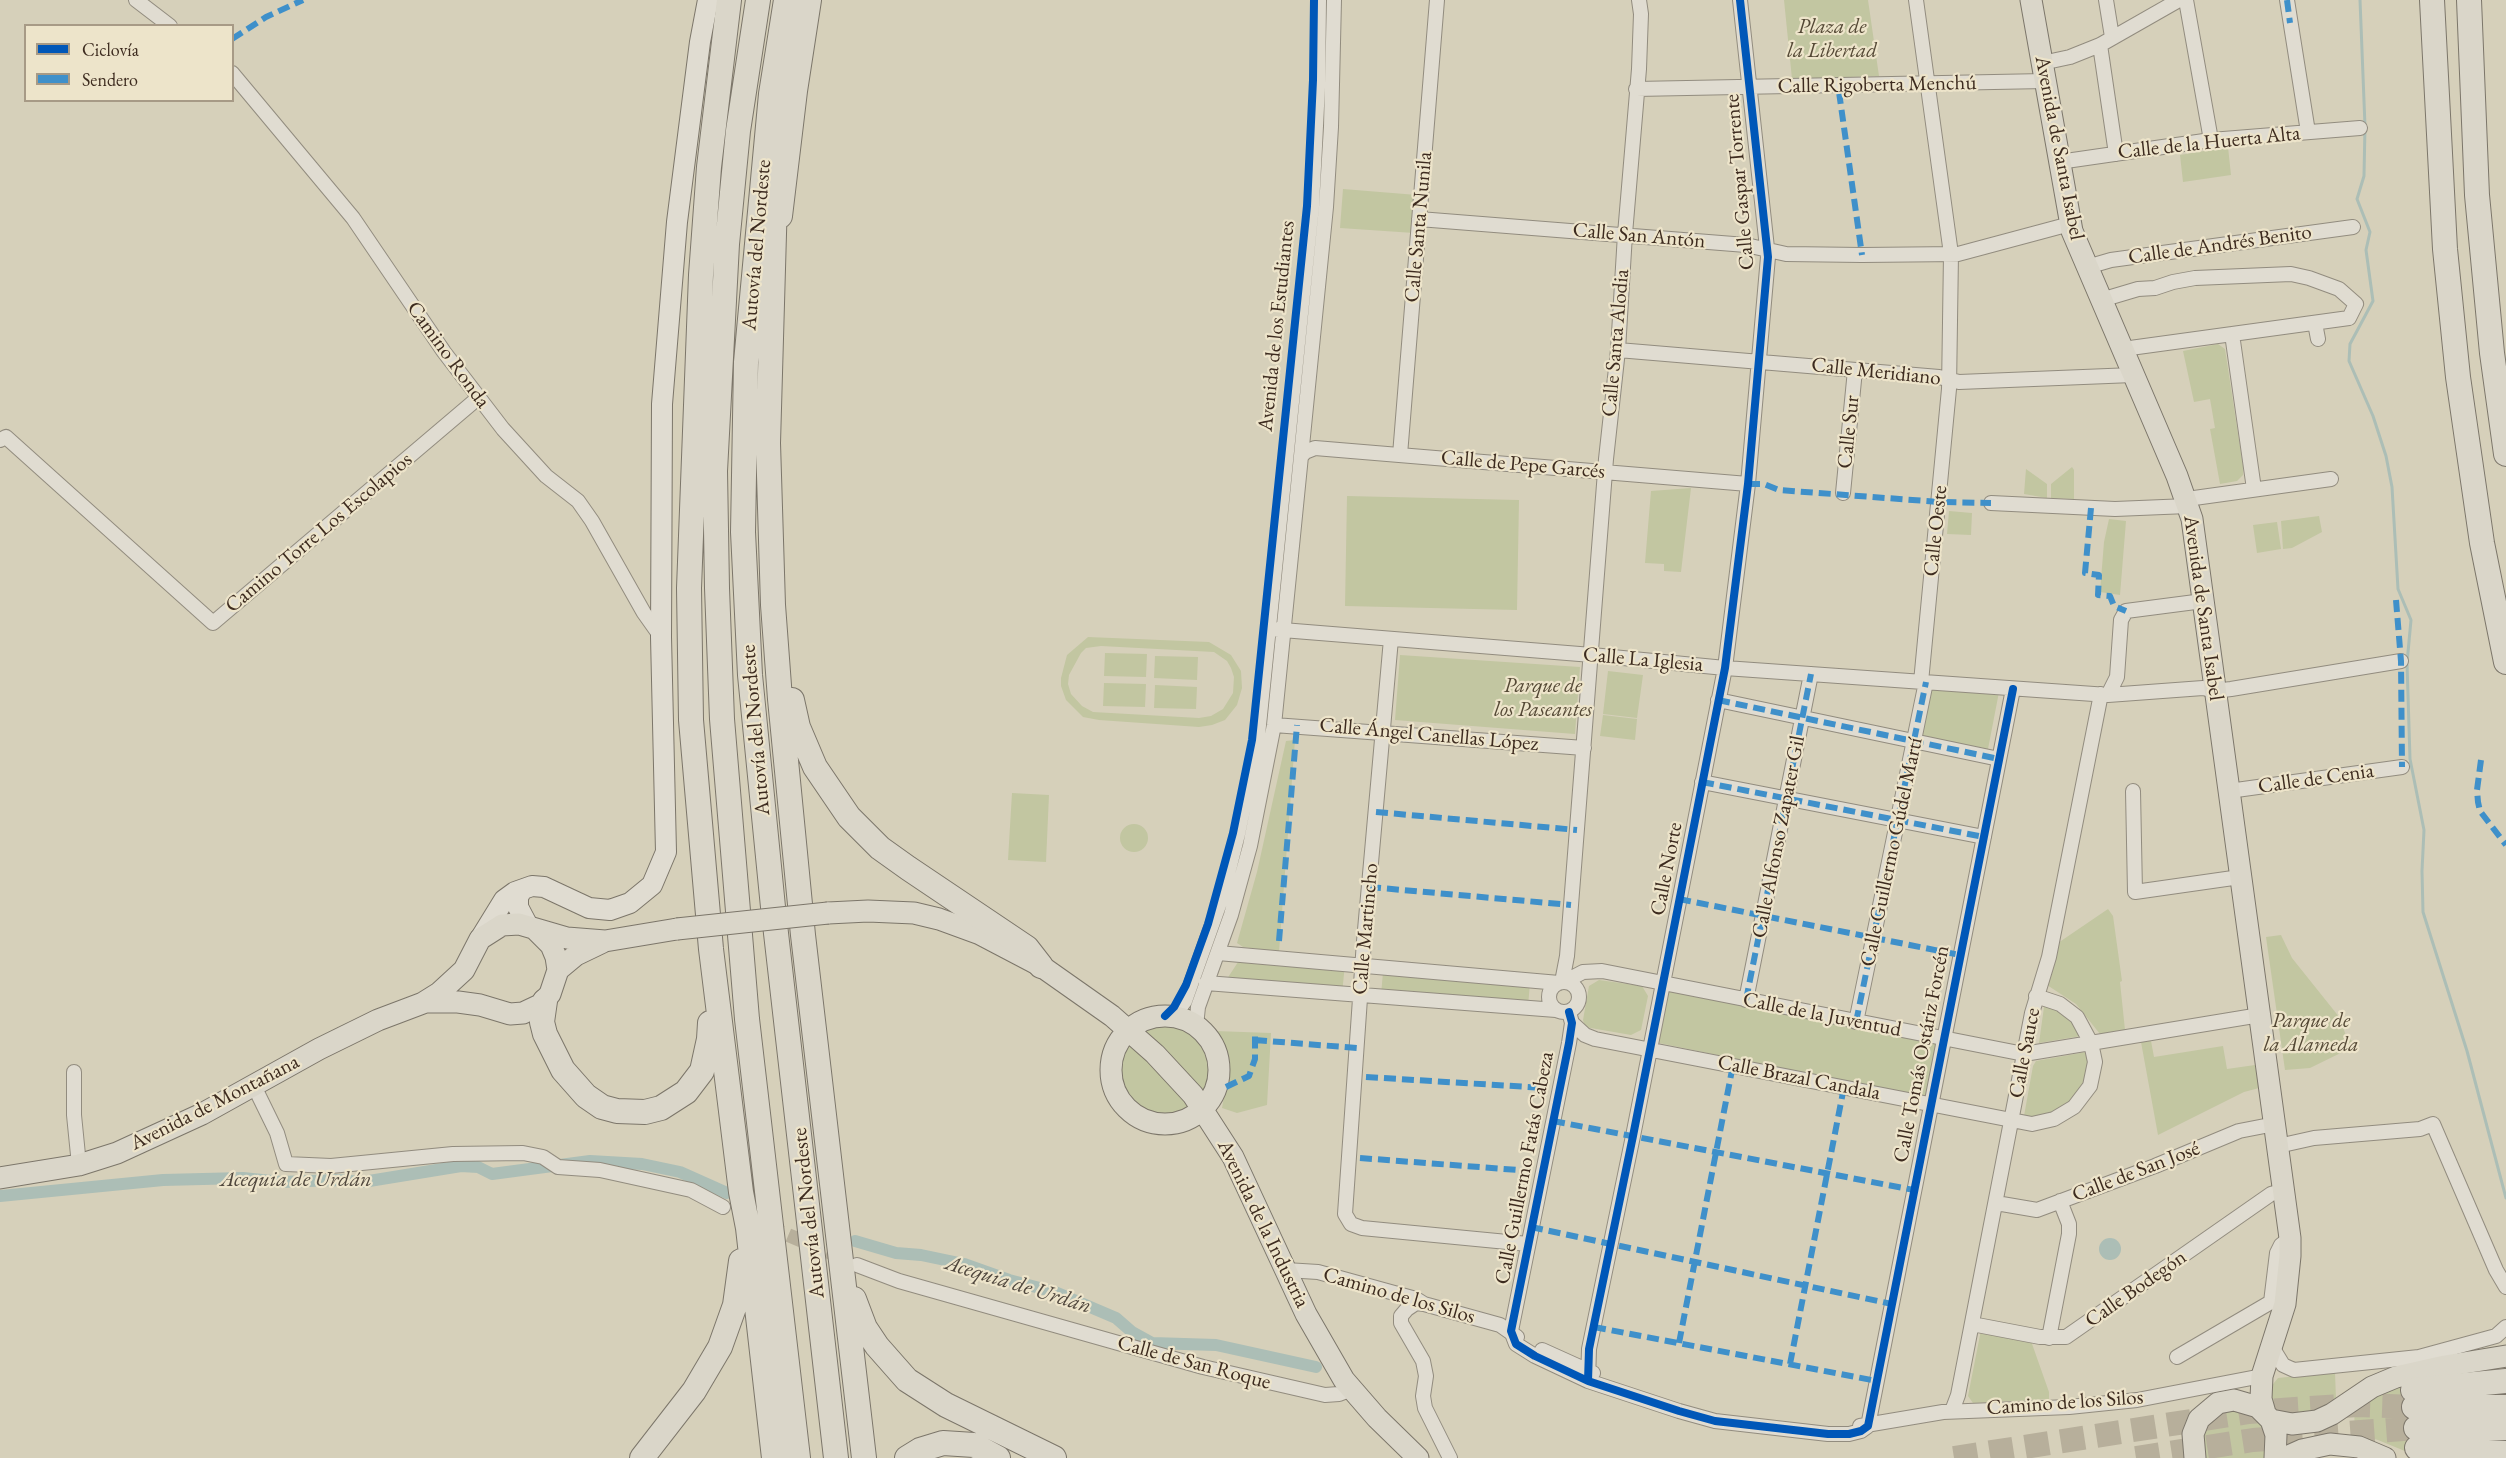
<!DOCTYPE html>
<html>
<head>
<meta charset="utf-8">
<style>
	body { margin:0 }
	#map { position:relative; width:2506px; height:1458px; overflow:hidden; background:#d6d0ba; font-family:"EB Garamond",serif }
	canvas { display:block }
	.legend { position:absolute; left:24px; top:24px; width:210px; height:78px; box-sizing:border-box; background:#ede4ca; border:2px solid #a79a86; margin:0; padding:8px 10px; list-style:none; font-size:18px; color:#3d2b1f }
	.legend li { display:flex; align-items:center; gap:12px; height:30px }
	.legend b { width:30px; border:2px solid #a79a86 }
</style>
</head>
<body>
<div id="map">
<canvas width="2506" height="1458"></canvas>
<ul class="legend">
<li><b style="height:8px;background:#0057b8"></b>Ciclovía</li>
<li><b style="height:8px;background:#3f90ca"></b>Sendero</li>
</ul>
</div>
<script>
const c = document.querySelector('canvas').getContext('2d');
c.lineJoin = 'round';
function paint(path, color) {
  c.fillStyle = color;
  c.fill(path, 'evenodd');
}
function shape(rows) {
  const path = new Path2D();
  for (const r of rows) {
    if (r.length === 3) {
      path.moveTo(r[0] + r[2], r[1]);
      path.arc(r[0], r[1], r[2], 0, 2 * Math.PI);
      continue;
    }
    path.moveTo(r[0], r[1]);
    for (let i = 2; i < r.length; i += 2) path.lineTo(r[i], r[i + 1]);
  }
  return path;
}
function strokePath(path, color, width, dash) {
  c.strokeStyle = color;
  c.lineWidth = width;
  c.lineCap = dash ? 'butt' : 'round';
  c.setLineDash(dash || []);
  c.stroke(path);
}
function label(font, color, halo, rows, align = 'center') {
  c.font = font + ' "EB Garamond",serif';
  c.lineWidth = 4.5;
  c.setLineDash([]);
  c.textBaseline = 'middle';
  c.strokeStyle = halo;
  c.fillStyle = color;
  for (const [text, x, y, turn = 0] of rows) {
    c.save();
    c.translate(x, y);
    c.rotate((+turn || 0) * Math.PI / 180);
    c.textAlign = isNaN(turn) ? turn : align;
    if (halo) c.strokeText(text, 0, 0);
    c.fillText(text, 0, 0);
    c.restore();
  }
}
const green = shape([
	[1784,0,1868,0,1879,76,1792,79],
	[2228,147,2231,175,2183,182,2180,155],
	[1343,189,1417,195,1414,233,1340,228],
	[2218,344,2225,349,2243,466,2243,475,2237,481,2220,484,2210,429,2215,428,2210,399,2194,402,2183,351],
	[2072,467,2074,470,2074,499,2051,498,2051,484],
	[2026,469,2047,484,2047,498,2024,494],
	[1691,488,1681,572,1664,571,1664,564,1645,563,1651,491],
	[1347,496,1519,500,1517,610,1345,606],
	[1949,511,1972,513,1971,535,1947,534],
	[2319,516,2322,532,2292,548,2283,549,2281,521],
	[2109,519,2126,521,2120,595,2100,592,2104,542],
	[2277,522,2281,549,2257,553,2253,525],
	[1088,637,1209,642,1231,655,1241,671,1242,688,1237,705,1225,720,1212,725,1199,727,1099,720,1083,717,1066,700,1061,686,1061,678,1067,655],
	[1101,646,1214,652,1227,661,1231,668,1234,677,1233,693,1223,709,1211,716,1199,718,1093,712,1082,706,1071,694,1068,684,1069,675,1081,653,1086,648],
	[1105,653,1147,654,1146,677,1104,676],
	[1400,655,1580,667,1575,734,1395,720],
	[1155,656,1198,657,1197,680,1154,678],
	[1608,671,1643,675,1637,718,1603,714],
	[1104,683,1146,684,1145,707,1103,706],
	[1155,685,1197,687,1196,709,1154,708],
	[1931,688,1999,692,1988,749,1921,736],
	[1603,715,1637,719,1635,740,1600,736],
	[1295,740,1279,952,1243,947,1237,943,1257,872,1286,741],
	[1012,793,1049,795,1046,862,1008,860],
	[1134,838,14],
	[2108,909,2113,916,2122,981,2120,982,2125,1030,2100,1034,2076,1004,2047,985,2058,943],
	[2281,935,2292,958,2340,1018,2346,1036,2357,1045,2310,1068,2285,1070,2266,937],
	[1242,956,1345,964,1342,994,1223,985],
	[1383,972,1530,983,1528,1006,1381,995],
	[1599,980,1642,986,1648,996,1641,1030,1631,1035,1585,1027,1583,1020,1589,986],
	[1667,991,1938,1042,1926,1098,1659,1043],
	[2047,1005,2070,1017,2081,1036,2039,1043,2044,1007],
	[1171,1022,1193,1030,1208,1049,1214,1072,1211,1089,1206,1097,1142,1030,1142,1028,1152,1024],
	[1215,1031,1271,1033,1267,1105,1237,1113,1222,1108,1227,1081,1228,1059,1222,1040],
	[2151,1041,2154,1057,2223,1046,2227,1069,2255,1065,2259,1088,2244,1092,2158,1135,2141,1042],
	[1128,1042,1161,1073,1192,1111,1191,1113,1175,1119,1161,1120,1142,1114,1130,1106,1120,1091,1117,1077,1118,1060],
	[2086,1052,2090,1057,2086,1082,2065,1108,2036,1119,2024,1116,2033,1066,2036,1061],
	[1981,1330,2031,1341,2049,1392,2049,1399,1973,1403,1968,1396],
	[2335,1372,2336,1400,2316,1412,2284,1414,2271,1402,2269,1389,2278,1378],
	[2413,1382,2417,1456,2378,1440,2355,1434,2354,1408,2371,1396],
	[2238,1407,2262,1421,2268,1449,2264,1458,2205,1458,2202,1452,2205,1424,2213,1415]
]);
const water = shape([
	[2110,1249,11]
]);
const stream = shape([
	[2360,0,2365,126,2364,176,2357,199,2370,232,2366,250,2373,301,2350,344,2349,361,2373,416,2386,456,2392,487,2398,589,2411,620,2407,663,2410,759,2424,830,2422,871,2423,912,2467,1051,2506,1198]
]);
const canal = shape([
	[0,1196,163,1180,243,1178,281,1182,337,1180,363,1182,461,1166,478,1167,492,1174,590,1161,642,1164,680,1172,727,1193],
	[855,1241,896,1253,921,1255,964,1264,1009,1280,1055,1292,1116,1318,1132,1332,1152,1343,1216,1345,1316,1367]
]);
const minorTunnel = shape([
	[769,1227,843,1258]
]);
const motorwayTunnel = shape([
	[1954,1458,2249,1412,2358,1405,2414,1407],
	[2136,1458,2253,1440,2416,1428]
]);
const minor = shape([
	[136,0,170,26],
	[1916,0,1951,254,1949,389,1921,682],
	[2106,0,2112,37],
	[2186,0,2211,140],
	[2287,0,2308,132],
	[2100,45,2116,154],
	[2042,63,2070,57,2100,45,2179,0],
	[232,73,353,218,444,352,503,429,546,476,578,501,592,521,644,613,661,637],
	[1636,89,2045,81],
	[2059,162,2211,140,2360,128],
	[1419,219,1746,245,1786,254,1862,255,1958,254,2070,224],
	[2087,267,2111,260,2353,227],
	[2101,300,2138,289,2155,288,2173,282,2195,278,2291,274,2309,278,2339,289,2356,304,2349,318,2123,349],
	[2315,323,2318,339],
	[2232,334,2254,489],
	[1618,350,1939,377,1959,382,2133,375],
	[0,440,6,437,213,623,478,398],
	[1400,455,1437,0],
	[1301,457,1305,452,1315,448,1748,484],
	[1843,493,1855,370],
	[2187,499,2331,479],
	[1991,503,2115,509,2188,506],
	[1270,629,1592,655,1725,668,2108,695,2203,688,2215,691,2231,689,2401,661],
	[1391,639,1364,941,1345,1214,1351,1224,1362,1228,1528,1244],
	[2108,695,2117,677,2121,620,2126,611,2203,601],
	[1718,700,1999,759],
	[1274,725,1584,748],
	[1702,782,1984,837],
	[2133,791,2135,892,2240,877],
	[2229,791,2402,767],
	[1218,953,1559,983],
	[1564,997,15],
	[1562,982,1567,956,1606,459,1618,350,1625,234,1639,69,1641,14,1639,0],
	[1564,982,1583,972,1602,971,2024,1054,2260,1015],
	[1206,983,1556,1010],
	[1746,1000,1811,674],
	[1569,1012,1572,1023,1569,1043,1511,1331,1516,1344,1535,1356,1588,1381,1679,1411,1715,1421,1828,1434,1849,1434,1861,1431,1868,1426,2013,689],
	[1173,1017,1185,1001,1222,897,1238,834,1258,735,1312,206,1318,86,1319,0],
	[1856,1022,1926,682],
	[1572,1023,1585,1035,1595,1039,2032,1124,2054,1119,2074,1107,2090,1086,2095,1062,2091,1043,2077,1017,2060,1004,2036,996],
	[1196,1026,1198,1007,1231,915,1250,846,1274,725,1326,207,1331,127,1334,0],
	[74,1072,74,1115,79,1165],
	[254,1086,277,1133,286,1164,331,1166,453,1154,523,1153,543,1157,558,1167,600,1170,691,1190,723,1207],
	[2278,1146,2314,1138,2420,1129,2433,1124,2496,1270,2506,1287],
	[1996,1203,2037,1210,2155,1166,2239,1131,2275,1124],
	[857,1265,899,1281,1203,1367,1325,1395,1339,1394,1352,1389],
	[1286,1270,1318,1272,1416,1299,1424,1304,1500,1325,1517,1337],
	[2271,1302,2277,1253,2281,1245,2290,1238],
	[1424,1304,1416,1303,1407,1309,1401,1316,1401,1323,1423,1361,1426,1376,1423,1396,1425,1408,1450,1458],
	[1972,1324,2040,1337,2066,1337,2271,1194,2285,1190],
	[2049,1338,2069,1234,2069,1224,2060,1201],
	[2272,1347,2283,1365,2294,1370,2419,1357,2496,1336,2506,1327],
	[1542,1350,1593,1373],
	[2177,1357,2271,1302,2285,1304],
	[1588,1381,1589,1349,1633,1136,1725,668,1748,484,1768,257,1740,0],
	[1952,1411,1958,1395,2032,1013,2049,957,2101,694],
	[1860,1426,1943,1412,2069,1407,2137,1400,2262,1376]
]);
const secondary = shape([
	[522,890,518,897,518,907,528,926],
	[480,939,504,900,515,892,532,886,544,887,589,908,610,910,630,903,652,885,666,852,661,637,662,404,677,222,700,42,708,0]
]);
const primary = shape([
	[2031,0,2072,231,2177,476,2192,519,2290,1238,2290,1256,2285,1304,2262,1376,2261,1399,2265,1413],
	[828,913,868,911,914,913,939,919,980,934,1041,966,1112,1016,1155,1054,1193,1095,1233,1157,1306,1314,1344,1380,1377,1418,1418,1458],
	[558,970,576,955,603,942],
	[425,1002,458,1002,480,1005,510,1014,523,1013,540,1005,550,994,558,970,556,957,551,945,536,930],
	[1165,1070,54],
	[0,1178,79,1165,117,1153,202,1114,319,1049,378,1020,423,1003,439,993,464,970,480,939,502,925,519,924,567,938,605,941,677,929],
	[2271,1420,2292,1424,2317,1421,2332,1414,2372,1387,2396,1377,2445,1366,2506,1356],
	[2195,1458,2193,1434,2199,1419,2218,1403,2234,1400,2258,1407,2271,1420,2276,1435,2275,1458],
	[2284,1458,2302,1450,2330,1444,2359,1447,2385,1458]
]);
const motorway = shape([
	[729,0,709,167,701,275,689,588,691,720,711,949,741,1192,748,1228,774,1458],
	[758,0,738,131,727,244,715,471,717,588,722,719,747,1019,798,1458],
	[786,0,771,94,746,362,743,532,750,675,773,907,836,1458],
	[2432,0,2445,249,2458,377,2482,543,2506,662],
	[2469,0,2477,195,2492,353,2506,454],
	[775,199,768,443,773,605,780,699,803,935,864,1458],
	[780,216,795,91,809,0],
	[792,700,798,727,815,767,849,817,880,848,908,868,1027,948,1041,966],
	[545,1001,542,1022,545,1034,563,1070,586,1096,602,1107,617,1111,645,1112,661,1108,686,1092,702,1071,709,1039,710,1023],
	[854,1299,865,1328,877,1346,907,1380,946,1405,1054,1458],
	[2413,1390,2506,1381],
	[2414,1407,2506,1407],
	[2416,1428,2506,1428],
	[2417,1448,2506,1453],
	[642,1458,694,1391,720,1347,735,1305,741,1261],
	[907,1458,920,1450,943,1443,974,1445,998,1458]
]);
const primaryBridge = shape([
	[677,929,828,913]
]);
const quiet = shape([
	[2287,0,2290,23],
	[232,39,266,17,303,0],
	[1839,92,1862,255],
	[1748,484,1764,484,1779,490,1939,502,1991,503],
	[2091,508,2085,573,2099,575,2098,595,2110,596,2114,606,2126,611],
	[2396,600,2401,661,2402,767],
	[1718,700,1999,759],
	[2481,760,2477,790,2478,802,2480,811,2506,845],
	[1702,782,1984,837],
	[1376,812,1577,830],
	[1369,887,1571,905],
	[1679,899,1960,955],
	[1279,941,1297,725],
	[1746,1000,1811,674],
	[1856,1022,1926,682],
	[1255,1040,1357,1048],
	[1366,1077,1545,1088],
	[1226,1087,1249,1076,1255,1059,1255,1032],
	[1553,1121,1914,1190],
	[1360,1158,1531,1171],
	[1531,1227,1892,1304],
	[1594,1327,1877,1381],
	[1679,1343,1733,1065],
	[1790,1364,1844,1087]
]);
const cycleway = shape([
	[1569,1012,1572,1023,1569,1043,1511,1331,1516,1344,1535,1356,1588,1381,1679,1411,1715,1421,1828,1434,1849,1434,1861,1431,1868,1426,2013,689],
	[1165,1016,1174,1007,1186,985,1208,924,1233,833,1252,740,1307,206,1313,80,1314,0],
	[1588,1381,1589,1349,1633,1136,1725,668,1748,484,1768,257,1740,0]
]);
const parkNames = [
	["Plaza de",1832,27],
	["la Libertad",1832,51],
	["Parque de",1543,686],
	["los Paseantes",1543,710],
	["Parque de",2311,1021],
	["la Alameda",2311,1045]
];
const streetNames = [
	["Calle Rigoberta Menchú",1877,85,-1],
	["Calle de la Huerta Alta",2209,143,-6],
	["Avenida de Santa Isabel",2059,148,79],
	["Calle Gaspar Torrente",1740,182,-95],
	["Calle Santa Nunila",1419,227,-85],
	["Calle San Antón",1639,236,5],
	["Autovía del Nordeste",757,245,-85],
	["Calle de Andrés Benito",2220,245,-8],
	["Avenida de los Estudiantes",1277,326,-84],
	["Calle Santa Alodia",1616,343,-85],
	["Camino Ronda",448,355,54],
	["Calle Meridiano",1876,372,6],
	["Calle Sur",1849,432,-84],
	["Calle de Pepe Garcés",1523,465,5],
	["Calle Oeste",1936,531,-84],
	["Camino Torre Los Escolapios",319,533,-40],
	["Avenida de Santa Isabel",2203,608,82],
	["Calle La Iglesia",1643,660,5],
	["Autovía del Nordeste",756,730,-95],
	["Calle Ángel Canellas López",1429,735,5],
	["Calle de Cenia",2316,779,-8],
	["Calle Alfonso Zapater Gil",1779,837,-79],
	["Calle Guillermo Gúdel Martí",1892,852,-78],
	["Calle Norte",1667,869,-79],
	["Calle Martincho",1366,929,-85],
	["Calle de la Juventud",1822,1015,11],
	["Calle Sauce",2025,1053,-79],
	["Calle Tomás Ostáriz Forcén",1922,1054,-79],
	["Calle Brazal Candala",1799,1078,11],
	["Avenida de Montañana",215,1103,-27],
	["Calle Guillermo Fatás Cabeza",1525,1168,-79],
	["Calle de San José",2136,1172,-21],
	["Autovía del Nordeste",809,1213,-96],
	["Avenida de la Industria",1263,1224,64],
	["Calle Bodegón",2136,1289,-35],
	["Camino de los Silos",1399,1296,16],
	["Calle de San Roque",1194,1363,15],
	["Camino de los Silos",2065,1403,-4]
];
const waterNames = [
	["Acequia de Urdán",296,1180],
	["Acequia de Urdán",1018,1285,17]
];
paint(green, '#c2c6a1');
paint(water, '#acbeb6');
strokePath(stream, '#acbeb6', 3);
strokePath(canal, '#acbeb6', 12);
strokePath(minorTunnel, '#b7af9b', 14, [14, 7]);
strokePath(motorwayTunnel, '#b7af9b', 24, [24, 12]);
strokePath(minor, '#928c7f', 16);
strokePath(secondary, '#7c766a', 22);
strokePath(primary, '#7c766a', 23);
strokePath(motorway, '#7c766a', 26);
strokePath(minor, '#e0dcd1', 14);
strokePath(secondary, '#e0dcd1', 20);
strokePath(primary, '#dad6c9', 21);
strokePath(motorway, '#dad6c9', 24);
strokePath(primaryBridge, '#7c766a', 23, []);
strokePath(primaryBridge, '#dad6c9', 21);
strokePath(quiet, '#3f90ca', 6, [12, 6]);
strokePath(cycleway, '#0057b8', 8);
label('italic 21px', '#544835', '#ede4ca', parkNames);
label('21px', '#3d2b1f', '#ede4ca', streetNames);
label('italic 22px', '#50473d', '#ede4ca', waterNames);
</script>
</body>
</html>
